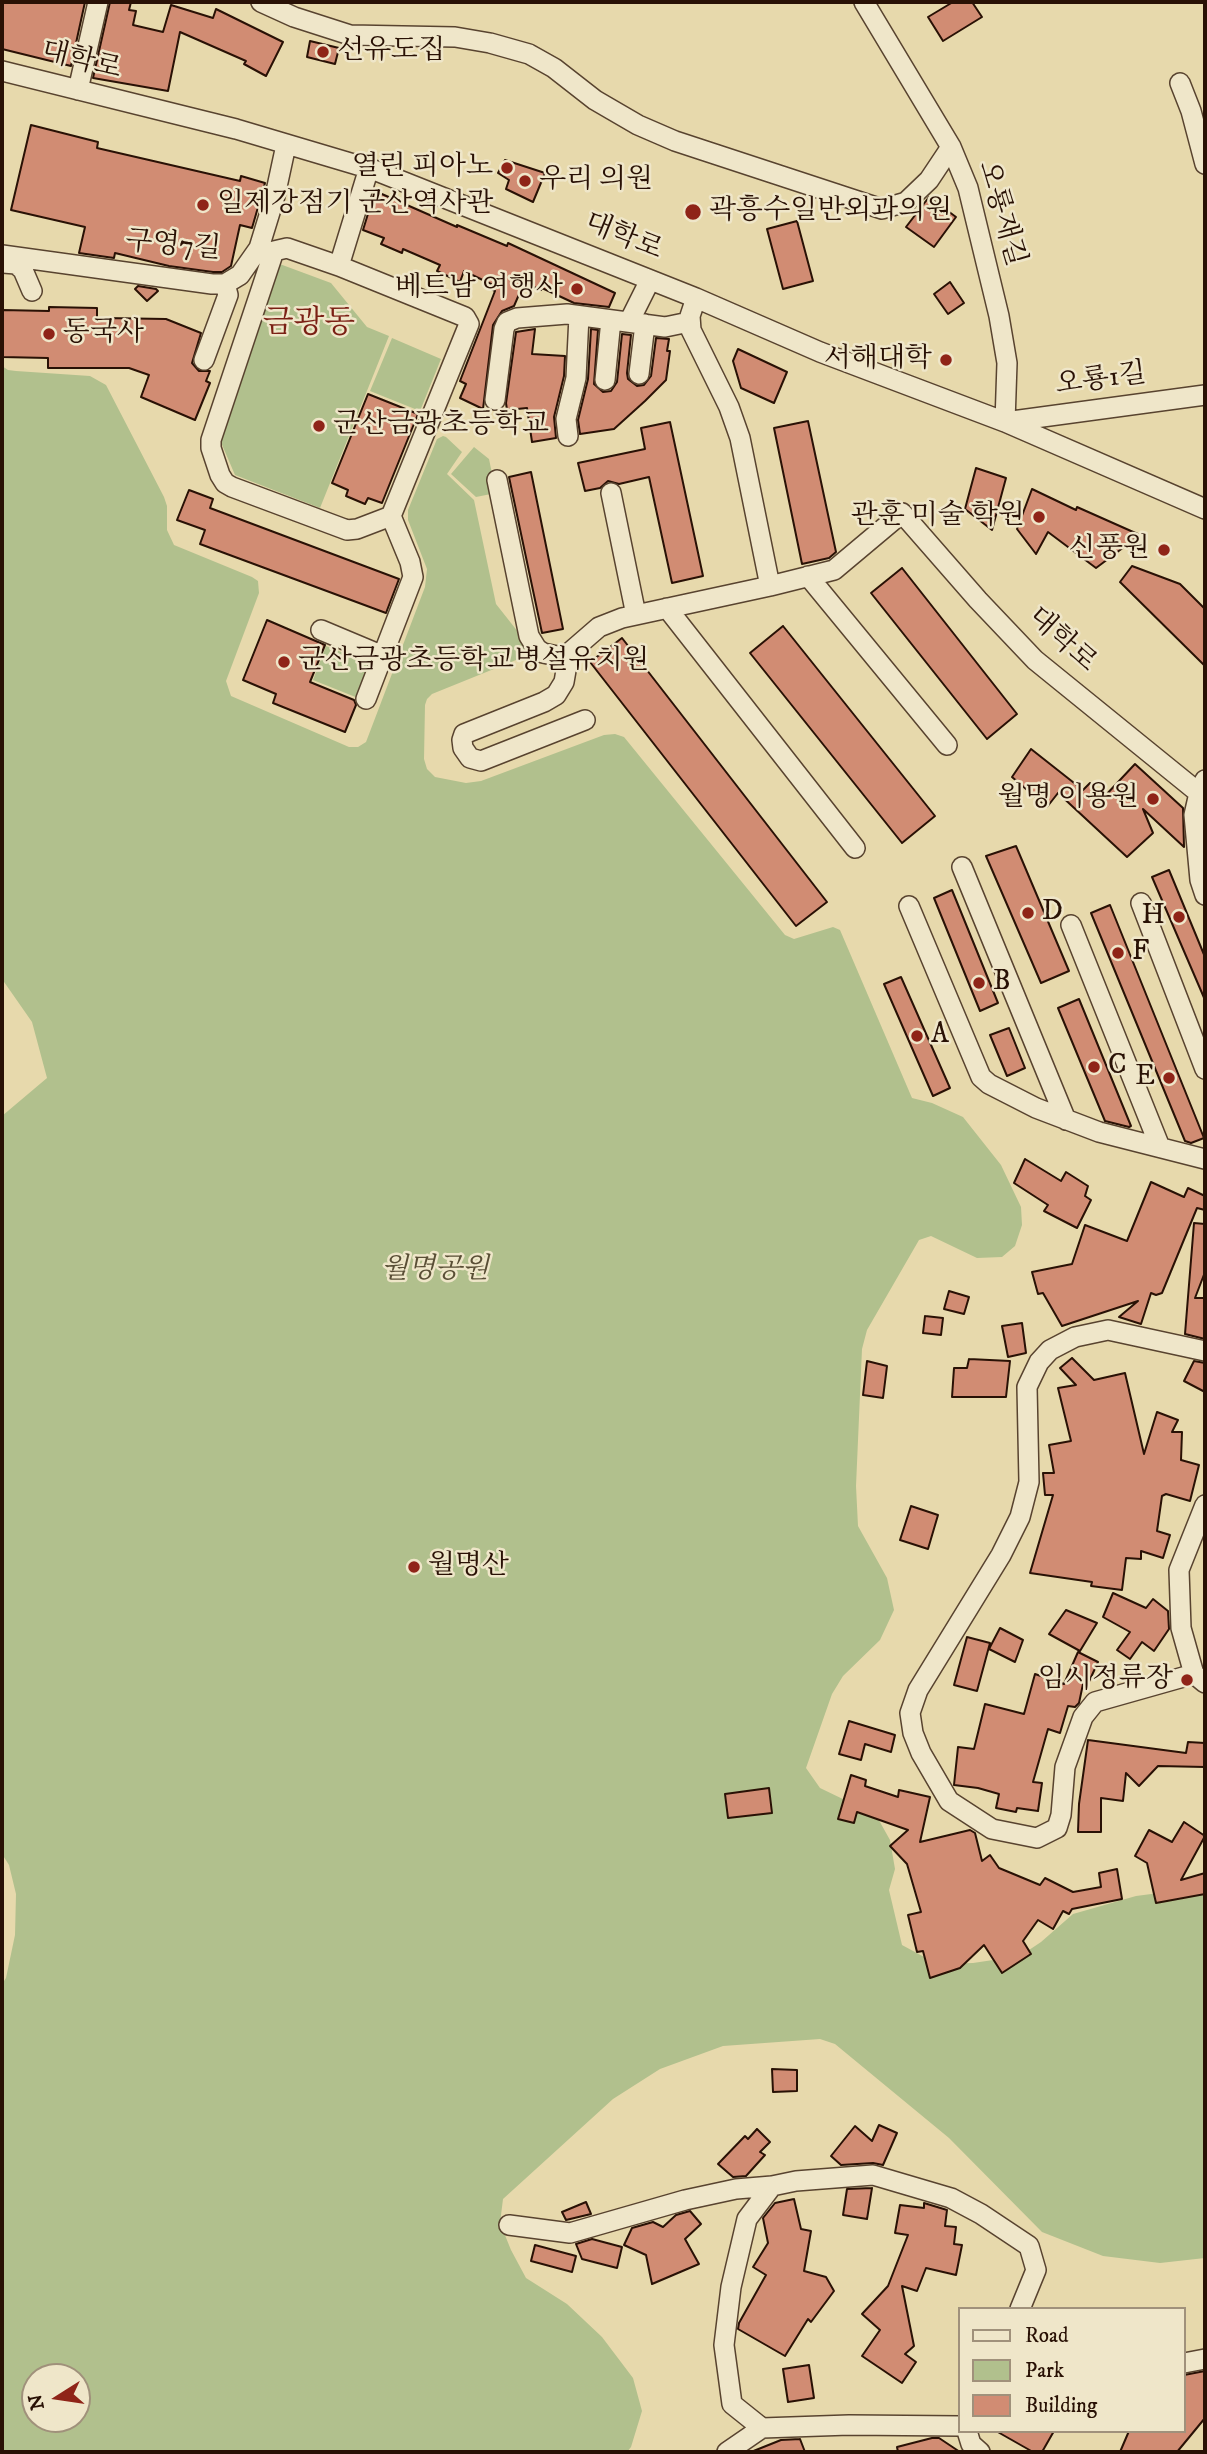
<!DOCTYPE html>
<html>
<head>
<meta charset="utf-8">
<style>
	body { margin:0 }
	#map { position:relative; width:1207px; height:2454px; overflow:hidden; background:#e7d9ac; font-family:"IM FELL DW Pica",serif }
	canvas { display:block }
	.frame { position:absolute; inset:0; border:4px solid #291105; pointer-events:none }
	.legend { position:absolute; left:958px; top:2307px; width:228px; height:126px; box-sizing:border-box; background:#efe6c9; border:2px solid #a0917b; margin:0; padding:9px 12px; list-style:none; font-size:21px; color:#291105 }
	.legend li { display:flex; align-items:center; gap:14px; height:35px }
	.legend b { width:35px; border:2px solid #a0917b }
	.north { position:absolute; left:21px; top:2363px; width:70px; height:70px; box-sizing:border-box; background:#efe6c9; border:2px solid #a0917b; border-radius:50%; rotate:258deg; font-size:19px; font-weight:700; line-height:28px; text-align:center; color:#291105 }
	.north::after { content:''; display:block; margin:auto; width:24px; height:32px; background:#8f2418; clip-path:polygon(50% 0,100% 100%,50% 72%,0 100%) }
</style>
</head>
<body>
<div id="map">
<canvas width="1207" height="2454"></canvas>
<div class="frame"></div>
<ul class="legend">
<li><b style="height:9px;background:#efe6c9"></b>Road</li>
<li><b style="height:19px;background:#b1c08d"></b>Park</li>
<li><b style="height:19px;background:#d18c73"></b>Building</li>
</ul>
<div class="north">N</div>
</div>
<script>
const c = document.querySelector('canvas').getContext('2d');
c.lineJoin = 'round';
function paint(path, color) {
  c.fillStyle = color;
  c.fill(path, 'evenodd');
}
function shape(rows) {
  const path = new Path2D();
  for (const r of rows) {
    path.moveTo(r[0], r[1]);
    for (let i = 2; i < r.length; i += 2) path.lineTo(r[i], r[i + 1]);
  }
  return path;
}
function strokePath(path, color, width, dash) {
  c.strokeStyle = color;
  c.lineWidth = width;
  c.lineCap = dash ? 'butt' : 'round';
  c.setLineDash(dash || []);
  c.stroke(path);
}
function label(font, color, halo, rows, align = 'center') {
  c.font = font + ' "IM FELL DW Pica","Noto Serif KR",serif';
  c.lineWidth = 5;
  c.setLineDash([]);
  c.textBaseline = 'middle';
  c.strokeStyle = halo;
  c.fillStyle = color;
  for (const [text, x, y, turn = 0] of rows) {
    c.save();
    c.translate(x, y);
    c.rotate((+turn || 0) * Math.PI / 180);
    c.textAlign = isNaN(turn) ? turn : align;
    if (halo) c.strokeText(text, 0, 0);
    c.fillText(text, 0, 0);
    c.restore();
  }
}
const green = shape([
	[277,263,331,283,367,327,389,336,320,508,235,475,220,440],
	[392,338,441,359,420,411,370,391],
	[2,366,8,370,16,371,90,376,106,385,164,497,167,506,167,530,174,545,252,577,258,581,259,593,226,681,231,696,349,747,358,747,366,742,425,587,427,569,408,520,408,510,437,439,443,436,446,437,462,452,447,474,474,500,496,604,526,642,528,652,521,658,432,694,427,699,425,705,424,759,427,769,435,777,466,783,481,781,604,735,615,734,624,737,785,935,794,939,833,927,840,930,912,1098,932,1103,963,1117,1001,1165,1021,1207,1022,1225,1015,1246,1002,1257,977,1258,931,1236,919,1240,867,1330,862,1349,856,1486,858,1526,887,1578,894,1610,880,1640,843,1676,832,1694,806,1768,820,1788,876,1815,890,1840,895,1869,889,1890,902,1945,937,1964,973,1963,1020,1956,1041,1942,1073,1914,1136,1896,1205,1887,1205,2258,1160,2263,1103,2256,1042,2232,949,2138,835,2044,820,2039,723,2046,660,2069,613,2099,503,2199,500,2223,511,2250,526,2278,567,2304,602,2337,633,2378,642,2411,631,2447,627,2452,2,2452,2,1984,6,1978,15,1935,16,1894,9,1865,2,1854,2,1116,47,1078,32,1022,2,979],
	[35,2377,77,2377,77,2419,35,2419],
	[474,447,489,459,496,493,476,497,451,474],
	[326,646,372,664,358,698,313,680]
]);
const building = shape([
	[2,2,85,2,71,66,2,49,2,2],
	[110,2,131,2,129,10,136,11,133,25,163,32,171,5,213,18,216,9,283,42,266,76,244,64,246,61,180,32,168,91,93,78,110,2],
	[953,2,972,2,982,17,943,41,928,17,953,2],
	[310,41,339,48,335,64,307,57,310,41],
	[31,125,98,142,97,148,240,181,241,176,265,183,252,228,240,225,231,266,222,272,213,272,169,266,115,253,114,258,79,253,85,227,11,210,31,125],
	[505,160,545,173,533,202,506,189,509,180,498,173,505,160],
	[375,191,457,227,457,225,507,246,508,243,615,293,609,307,574,303,542,288,541,290,524,283,514,306,502,311,493,325,483,409,460,398,466,384,460,381,495,291,489,288,491,284,464,271,460,282,437,271,440,265,403,249,402,253,381,244,384,238,363,230,375,191],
	[929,197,956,217,934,247,906,227,929,197],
	[797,221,813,281,783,289,767,229,797,221],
	[950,282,964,303,948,314,934,294,950,282],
	[138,286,156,289,158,291,147,301,135,289,138,286],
	[49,307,97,308,97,318,102,318,101,320,104,318,166,319,201,333,192,363,199,371,210,371,206,381,210,383,195,420,141,397,149,375,129,368,48,368,48,358,2,357,2,310,49,311,49,307],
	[535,329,532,354,565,356,564,376,554,417,556,438,532,442,527,408,507,410,506,403,516,332,535,329],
	[591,329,598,330,594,384,603,392,611,391,617,382,622,334,631,335,627,373,628,379,637,386,644,385,651,376,656,338,669,339,667,351,670,351,666,380,645,401,614,429,580,434,578,420,588,379,591,329],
	[738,349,787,372,774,403,741,388,733,361,738,349],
	[368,394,418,414,382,503,368,498,365,504,346,496,348,490,332,483,368,394],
	[808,421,836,552,829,558,802,564,774,428,808,421],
	[670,422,703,576,672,583,649,477,619,484,608,481,600,488,585,491,578,463,645,449,641,428,670,422],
	[976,468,1006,478,992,530,965,509,976,468],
	[531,472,563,629,542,633,509,477,531,472],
	[1032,489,1076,510,1077,507,1140,535,1096,568,1048,532,1036,554,1017,529,1032,489],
	[189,490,213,499,210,508,399,579,386,613,200,544,205,530,177,520,189,490],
	[1132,566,1180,584,1205,609,1205,666,1120,582,1132,566],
	[902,568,1017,714,987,739,871,593,902,568],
	[267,620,325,645,310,682,354,700,356,705,345,732,273,703,276,694,243,680,267,620],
	[783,626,935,816,902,843,750,653,783,626],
	[622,638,827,902,796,926,590,662,622,638],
	[1031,749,1083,790,1090,783,1104,797,1135,764,1183,808,1184,847,1143,809,1153,833,1127,857,1058,793,1047,807,1012,777,1031,749],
	[1016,846,1069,971,1041,983,986,856,1016,846],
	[1169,870,1205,957,1205,1000,1152,877,1169,870],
	[952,890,998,1003,980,1011,934,898,952,890],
	[1110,905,1204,1138,1191,1143,1185,1141,1091,913,1110,905],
	[901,977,950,1088,933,1096,884,984,901,977],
	[1079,999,1131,1126,1129,1127,1105,1121,1058,1008,1079,999],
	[1009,1028,1025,1068,1007,1076,990,1035,1009,1028],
	[1025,1159,1061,1181,1066,1172,1088,1186,1085,1196,1091,1200,1077,1228,1044,1211,1048,1205,1014,1183,1025,1159],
	[1151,1182,1184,1197,1188,1188,1205,1196,1205,1210,1197,1208,1162,1293,1156,1295,1151,1293,1141,1324,1119,1317,1138,1301,1062,1326,1043,1293,1038,1294,1032,1272,1072,1264,1085,1225,1127,1241,1151,1182],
	[1194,1223,1205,1224,1205,1272,1195,1298,1205,1298,1205,1339,1185,1334,1194,1223],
	[949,1291,969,1297,964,1314,944,1309,949,1291],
	[925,1316,943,1318,941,1335,923,1333,925,1316],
	[1022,1323,1026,1353,1008,1357,1002,1326,1022,1323],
	[1072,1358,1094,1380,1125,1373,1144,1454,1157,1412,1178,1420,1172,1432,1182,1432,1181,1460,1199,1465,1190,1501,1166,1494,1162,1496,1157,1531,1170,1535,1163,1558,1141,1551,1141,1559,1126,1558,1122,1590,1091,1586,1092,1582,1030,1573,1053,1495,1045,1495,1043,1473,1054,1473,1049,1445,1071,1441,1058,1388,1076,1385,1060,1368,1072,1358],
	[969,1359,1010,1361,1006,1397,952,1397,954,1368,967,1368,969,1359],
	[867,1361,887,1366,883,1398,863,1395,867,1361],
	[1194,1361,1205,1363,1205,1392,1184,1381,1194,1361],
	[911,1506,938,1515,928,1549,900,1540,911,1506],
	[1113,1593,1146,1608,1153,1599,1168,1611,1169,1629,1154,1651,1142,1642,1130,1659,1117,1650,1130,1632,1103,1617,1113,1593],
	[1066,1610,1097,1623,1080,1651,1049,1634,1066,1610],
	[1000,1628,1023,1640,1015,1662,989,1649,1000,1628],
	[967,1637,990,1643,977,1691,954,1685,967,1637],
	[1078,1652,1098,1662,1087,1686,1083,1684,1079,1703,1075,1707,1068,1706,1060,1733,1048,1729,1033,1782,1042,1783,1038,1811,1017,1808,1016,1812,996,1808,999,1794,978,1788,954,1785,958,1747,974,1749,985,1704,1024,1714,1035,1674,1064,1684,1078,1652],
	[849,1721,895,1735,891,1752,865,1744,861,1760,839,1754,849,1721],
	[1088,1740,1186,1753,1188,1742,1205,1743,1205,1767,1158,1766,1139,1786,1126,1773,1123,1801,1101,1798,1101,1832,1078,1832,1079,1804,1088,1740],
	[851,1775,866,1780,865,1786,898,1797,899,1790,930,1797,920,1842,970,1830,975,1833,982,1861,990,1855,999,1868,1040,1885,1045,1878,1073,1892,1101,1887,1099,1873,1117,1869,1122,1899,1072,1909,1069,1914,1063,1911,1053,1929,1038,1920,1023,1941,1031,1954,1002,1973,984,1945,960,1968,930,1978,923,1951,917,1952,908,1915,921,1912,907,1864,890,1846,908,1830,857,1812,854,1823,838,1819,851,1775],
	[769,1788,772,1813,728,1818,725,1794,769,1788],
	[1184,1822,1205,1836,1181,1880,1205,1873,1205,1894,1156,1903,1147,1863,1135,1856,1149,1830,1172,1842,1184,1822],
	[772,2069,797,2070,797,2091,773,2092,772,2069],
	[879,2125,897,2133,883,2165,873,2163,841,2165,831,2156,855,2126,872,2141,879,2125],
	[757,2129,770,2142,760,2152,765,2155,746,2176,733,2177,718,2164,745,2136,748,2139,757,2129],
	[872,2188,867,2219,843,2215,847,2189,872,2188],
	[794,2199,801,2229,811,2231,804,2271,826,2277,834,2291,811,2322,808,2319,785,2356,738,2329,739,2323,766,2275,753,2267,768,2243,763,2218,775,2203,794,2199],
	[586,2202,591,2214,566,2220,562,2212,586,2202],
	[924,2203,947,2210,945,2226,956,2227,954,2244,962,2245,956,2275,926,2268,917,2291,902,2286,914,2346,905,2354,916,2362,902,2383,862,2356,880,2330,862,2314,888,2286,908,2235,895,2233,900,2205,924,2208,924,2203],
	[690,2211,701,2224,685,2239,699,2264,652,2284,646,2255,624,2245,632,2228,653,2222,663,2227,676,2215,690,2211],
	[592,2239,622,2247,617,2268,582,2259,576,2244,592,2239],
	[535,2245,576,2256,572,2272,531,2261,535,2245],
	[809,2365,814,2398,788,2402,783,2369,809,2365],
	[1205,2371,1205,2418,1177,2452,1120,2452,1129,2431,1184,2431,1184,2375,1205,2371],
	[996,2431,1054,2431,1042,2452,1033,2452,996,2431],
	[932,2438,939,2438,960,2452,898,2452,897,2447,932,2438],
	[800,2439,805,2452,751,2452,781,2440,800,2439]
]);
const minor = shape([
	[261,2,294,17,350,35,455,37,490,43,529,54,554,68,595,100,638,125,675,141,882,209,906,202,929,180,951,147],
	[864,2,951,147,968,188,999,316,1007,363,1005,422,1205,395],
	[2,71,236,129,374,170,696,298,820,352,1005,422,1205,509],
	[1180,83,1191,111,1205,164],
	[78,90,98,2],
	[2,255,212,284,225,284,240,275,259,248,275,196,286,145],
	[3,263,16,264,23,270,32,291],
	[339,266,287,248,274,251,211,440,211,448,220,475,225,483,232,487,347,530,357,529,391,516,469,324,465,317,339,266,369,168],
	[696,298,690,316,691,330,729,407,740,438,770,586,834,570,902,513,978,600,1035,660,1199,793],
	[629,322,650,280],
	[204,360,228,295,225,284],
	[639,374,645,324],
	[605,380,611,320],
	[495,400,504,329,507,322,517,318,567,314,665,327,689,322],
	[568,436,566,419,576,378,579,316],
	[497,480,529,636,537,649,543,653,567,658],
	[611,493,636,615],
	[808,576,947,745],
	[667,608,855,848],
	[321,630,383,656],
	[366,699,413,577,410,562,391,516],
	[585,720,481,761,470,758,463,748,462,740,464,734,544,702,556,695,564,682,569,653,599,627,622,618,770,586],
	[1205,780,1199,793,1194,815,1200,880,1205,895],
	[962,867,1066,1120],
	[1141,903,1205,1069],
	[909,906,981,1077,989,1084,1036,1108,1099,1132,1205,1159],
	[1071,925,1160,1147],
	[1205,1505,1179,1570,1181,1628,1194,1674,1205,1683],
	[1194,1674,1095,1702,1083,1717,1065,1767,1061,1815,1057,1828,1037,1838,992,1829,949,1801,921,1753,913,1733,910,1713,918,1690,1001,1555,1020,1517,1029,1482,1027,1387,1039,1362,1050,1350,1075,1337,1108,1330,1205,1351],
	[509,2225,570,2233,685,2200,736,2189,772,2186],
	[1184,2363,1205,2359],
	[960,2426,849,2425,762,2428,732,2404,724,2345,731,2287,747,2219,772,2186,796,2181,873,2175,951,2198,981,2214,1029,2246,1036,2270,1020,2309],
	[967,2431,971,2444,980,2452],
	[727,2452,762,2428]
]);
const markers = [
	[323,52,7,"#8f2418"],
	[507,168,7,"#8f2418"],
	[525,181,7,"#8f2418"],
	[203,205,7,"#8f2418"],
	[693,212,9,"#8f2418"],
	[577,289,7,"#8f2418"],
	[49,334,7,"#8f2418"],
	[946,360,7,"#8f2418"],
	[319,426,7,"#8f2418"],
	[1039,517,7,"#8f2418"],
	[1164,550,7,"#8f2418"],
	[284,662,7,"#8f2418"],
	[1153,799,7,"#8f2418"],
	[1028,913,7,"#8f2418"],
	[1179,917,7,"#8f2418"],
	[1118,953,7,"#8f2418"],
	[979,983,7,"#8f2418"],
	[917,1036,7,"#8f2418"],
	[1094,1067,7,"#8f2418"],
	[1169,1078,7,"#8f2418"],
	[414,1567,7,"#8f2418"],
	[1187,1680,7,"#8f2418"]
];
const poiNames = [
	["선유도집",337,52],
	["열린 피아노",493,168,"right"],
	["우리 의원",539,181],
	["일제강점기 군산역사관",217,205],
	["곽흥수일반외과의원",709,212],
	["베트남 여행사",563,289,"right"],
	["동국사",63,334],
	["서해대학",932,360,"right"],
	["군산금광초등학교",333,426],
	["관훈 미술 학원",1025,517,"right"],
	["신풍원",1150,550,"right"],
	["군산금광초등학교병설유치원",298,662],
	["월명 이용원",1139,799,"right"],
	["D",1042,913],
	["H",1165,917,"right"],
	["F",1132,953],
	["B",993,983],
	["A",931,1036],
	["C",1108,1067],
	["E",1155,1078,"right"],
	["월명산",428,1567],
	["임시정류장",1173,1680,"right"]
];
const streetNames = [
	["대학로",81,62,14],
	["오룡재길",1000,214,74],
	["대학로",623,238,22],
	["구영7길",173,247,5],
	["오룡1길",1101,381,-8],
	["대학로",1061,641,42]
];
const parkNames = [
	["월명공원",435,1271]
];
const quarterNames = [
	["금광동",309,325]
];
paint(green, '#b1c08d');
paint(building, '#d18c73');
strokePath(building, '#291105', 2);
strokePath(minor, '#58432f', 22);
strokePath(minor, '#efe6c9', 19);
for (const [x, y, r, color] of markers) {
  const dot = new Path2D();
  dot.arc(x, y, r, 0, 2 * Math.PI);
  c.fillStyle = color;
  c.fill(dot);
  strokePath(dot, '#efe6c9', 2.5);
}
label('28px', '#291105', '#efe6c9', poiNames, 'left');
label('28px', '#291105', '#efe6c9', streetNames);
label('italic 28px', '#594e35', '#efe6c9', parkNames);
label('32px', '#7a1f14', '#efe6c9', quarterNames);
</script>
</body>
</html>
